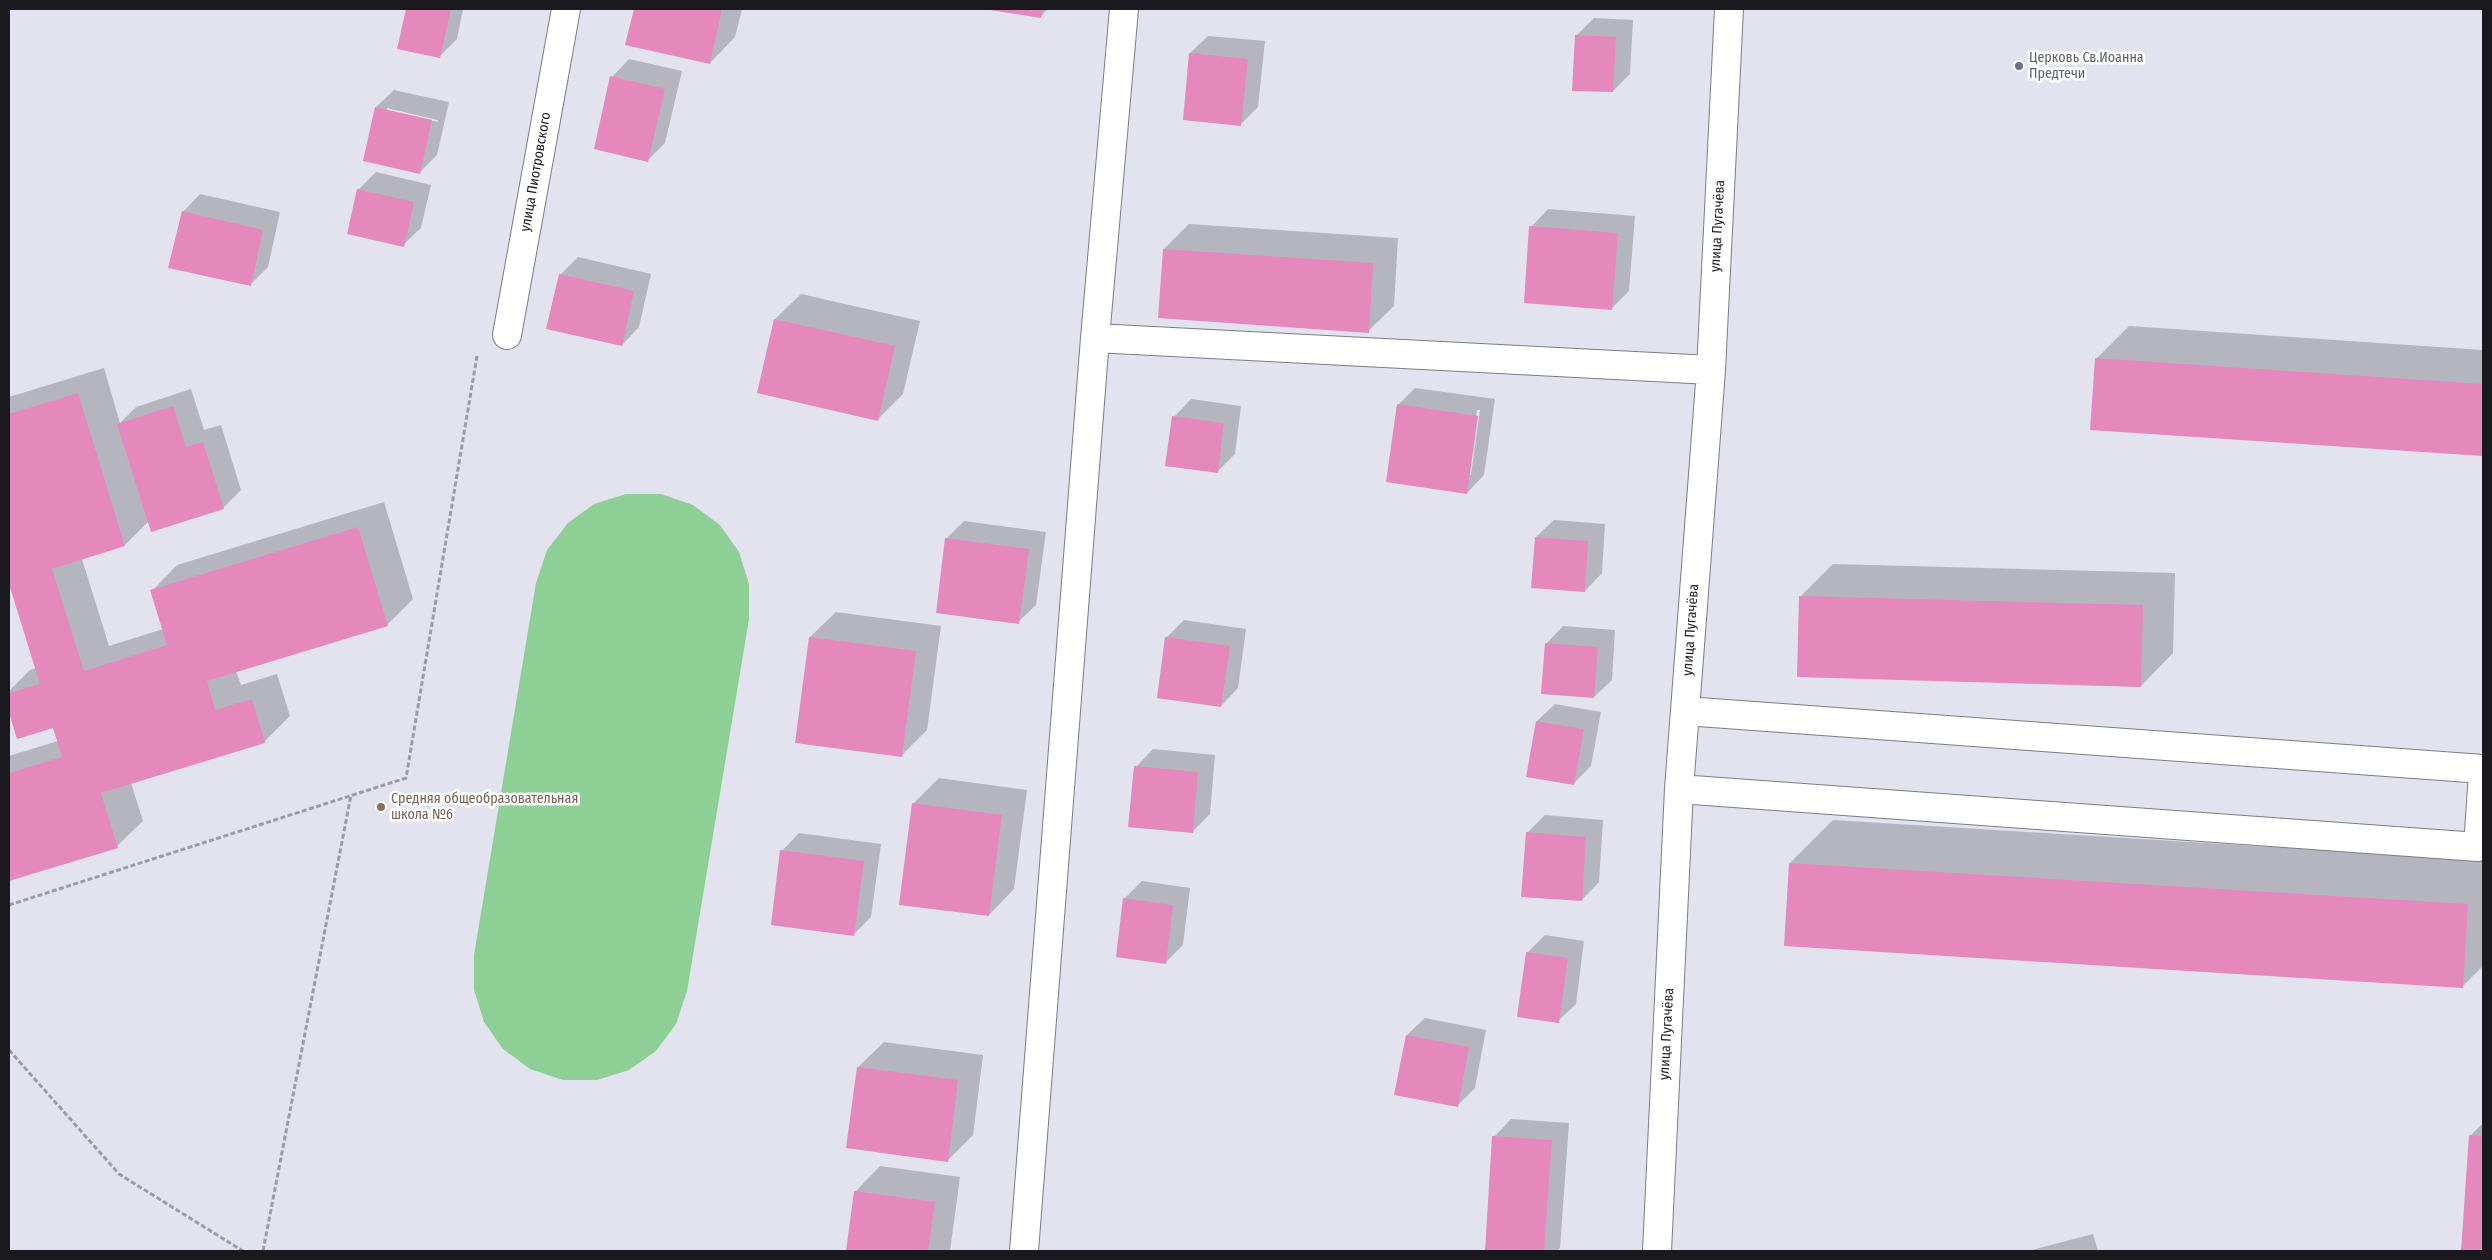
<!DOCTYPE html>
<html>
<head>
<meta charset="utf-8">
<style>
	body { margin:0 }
	#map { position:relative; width:2492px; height:1260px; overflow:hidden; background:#e3e3ef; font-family:"Fira Sans Condensed",sans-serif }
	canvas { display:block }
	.frame { position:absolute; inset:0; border:10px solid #1a1a1e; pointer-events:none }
</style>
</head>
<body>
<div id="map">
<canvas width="2492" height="1260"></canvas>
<div class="frame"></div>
</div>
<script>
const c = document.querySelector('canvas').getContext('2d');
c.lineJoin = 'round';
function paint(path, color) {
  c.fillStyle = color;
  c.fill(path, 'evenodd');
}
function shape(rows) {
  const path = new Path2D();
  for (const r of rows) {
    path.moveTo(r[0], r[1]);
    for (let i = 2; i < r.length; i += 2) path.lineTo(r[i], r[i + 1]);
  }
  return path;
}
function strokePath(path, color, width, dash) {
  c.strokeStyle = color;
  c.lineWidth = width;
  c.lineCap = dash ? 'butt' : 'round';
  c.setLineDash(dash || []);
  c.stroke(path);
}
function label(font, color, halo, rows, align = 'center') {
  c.font = font + ' "Fira Sans Condensed",sans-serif';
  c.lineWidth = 5;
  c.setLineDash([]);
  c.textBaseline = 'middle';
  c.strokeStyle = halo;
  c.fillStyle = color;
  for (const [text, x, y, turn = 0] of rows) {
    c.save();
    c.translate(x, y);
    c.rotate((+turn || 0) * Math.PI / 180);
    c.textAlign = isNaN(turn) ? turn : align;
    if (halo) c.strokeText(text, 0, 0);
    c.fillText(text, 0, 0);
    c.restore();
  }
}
const green = shape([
	[626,494,661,494,693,505,720,525,739,552,749,584,749,619,687,991,676,1024,656,1051,629,1070,597,1080,563,1080,530,1069,503,1049,484,1022,474,990,474,955,536,583,547,550,568,523,594,504]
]);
const shadow = shape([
	[407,9,463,9,457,39,439,57,398,48],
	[635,9,742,9,735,37,710,63,627,44],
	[985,9,1048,9,1041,16],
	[1594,18,1633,20,1630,74,1613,91,1576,36],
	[1208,36,1265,41,1258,107,1241,124,1190,53],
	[629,59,682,71,665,143,648,160,612,77],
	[394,90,449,102,437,155,420,172,376,107],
	[387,108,438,120,438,122,387,111],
	[376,172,431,185,421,228,403,245,358,190],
	[200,194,280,212,268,267,250,285,183,212],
	[1548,209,1635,216,1629,291,1611,309,1531,227],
	[1189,224,1398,238,1394,306,1368,331,1164,249],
	[578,257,651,274,639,327,622,345,560,275],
	[801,294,920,321,903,394,878,419,759,392,775,319],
	[2129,326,2483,350,2483,455,2091,429,2096,359],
	[104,368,120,423,136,407,191,389,204,430,221,425,241,490,223,508,149,521,125,545,82,559,109,646,163,629,152,591,177,565,384,502,413,599,388,624,236,671,241,685,277,674,290,716,264,742,131,783,143,821,117,846,9,880,9,756,58,741,54,726,18,738,9,708,9,691,30,670,36,668,9,580,9,397],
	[1415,388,1495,399,1484,475,1467,493,1398,405],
	[1477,410,1480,410,1471,475,1469,475],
	[1191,399,1241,406,1235,454,1217,472,1174,417],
	[1554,520,1605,524,1602,573,1585,591,1536,537],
	[964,521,1046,532,1036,605,1018,622,947,538],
	[1833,564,2175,573,2173,653,2141,686,1801,596],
	[836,612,941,626,927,730,901,756,810,637],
	[1184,620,1246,629,1238,688,1221,706,1166,638],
	[1563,626,1615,630,1612,680,1594,697,1546,644],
	[1555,704,1601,712,1591,766,1573,784,1537,721],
	[1153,749,1215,755,1210,814,1192,832,1136,767],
	[939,778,1027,790,1014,889,989,915,913,804],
	[1545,815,1603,820,1599,882,1582,900,1527,833],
	[1833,820,2483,860,2483,966,2463,986,1790,863],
	[799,833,881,844,871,917,853,935,782,851],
	[1142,881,1190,888,1183,945,1166,962,1124,899],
	[1545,935,1584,941,1576,1004,1558,1021,1527,953],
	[1425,1018,1486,1030,1475,1088,1457,1106,1407,1035],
	[884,1042,983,1055,973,1135,948,1160,858,1067],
	[1511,1119,1569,1123,1560,1248,1557,1251,1486,1251,1494,1137],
	[2483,1123,2483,1251,2462,1251,2470,1136],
	[880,1166,960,1177,950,1251,847,1251,855,1192],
	[2093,1234,2098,1251,2028,1251]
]);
const building = shape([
	[406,9,451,9,440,58,397,49],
	[634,9,722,9,710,64,625,45],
	[984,9,1043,9,1041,18],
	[1575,35,1616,37,1613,92,1572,91],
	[1189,53,1248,59,1241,126,1183,120],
	[610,76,665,89,648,162,594,149],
	[375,107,432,120,420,174,363,161],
	[357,189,414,202,404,247,347,234],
	[182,211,263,230,251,286,168,268],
	[1529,226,1618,233,1612,310,1524,303],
	[1163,249,1373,263,1369,333,1158,318],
	[559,274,634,291,622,346,546,329],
	[774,319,895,346,878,421,757,393],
	[2095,358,2483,384,2483,456,2090,430],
	[78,393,125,546,52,569,84,671,167,645,150,590,358,527,388,626,207,681,215,710,252,699,265,743,101,793,118,848,9,881,9,773,62,757,53,728,17,739,9,713,9,693,40,684,9,584,9,414],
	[1397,404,1478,416,1467,494,1386,482],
	[173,406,186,447,203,442,224,509,151,532,117,424],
	[1172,416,1224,423,1218,473,1165,466],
	[1535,537,1588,541,1585,592,1531,588],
	[945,538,1029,549,1019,624,936,613],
	[1799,596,2143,605,2141,687,1797,677],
	[809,637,916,651,902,757,795,743],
	[1165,637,1230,646,1221,707,1157,698],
	[1545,643,1598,647,1594,698,1541,694],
	[1536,721,1584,729,1574,785,1526,777],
	[1134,766,1198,772,1193,833,1128,827],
	[912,803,1002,815,989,916,899,905],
	[1526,832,1586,837,1582,901,1521,897],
	[780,850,864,861,854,936,771,925],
	[1789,863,2468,904,2463,988,1784,946],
	[1123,898,1173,905,1166,964,1116,957],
	[1526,952,1568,958,1559,1023,1517,1017],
	[1406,1035,1469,1047,1458,1107,1394,1095],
	[857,1067,958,1080,948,1162,846,1148],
	[2469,1135,2483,1136,2483,1251,2461,1251],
	[1492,1136,1552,1140,1544,1251,1485,1251],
	[854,1191,935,1202,928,1251,846,1251]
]);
const path = shape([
	[9,905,406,778,477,356],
	[9,1050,119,1174,243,1251],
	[263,1251,351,795]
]);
const minor = shape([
	[507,335,566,9],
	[1095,338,1711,370],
	[1685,711,2483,769],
	[1679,789,2478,847,2483,773],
	[1024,1251,1095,338,1124,9],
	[1657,1251,1679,789,1711,370,1729,9]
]);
const markers = [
	[2019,66,5,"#6b7280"],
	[381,807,5,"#8d6e63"]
];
const worshipNames = [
	["Церковь Св.Иоанна",2029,58],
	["Предтечи",2029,74]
];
const streetNames = [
	["улица Пиотровского",536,172,-80],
	["улица Пугачёва",1718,226,-87],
	["улица Пугачёва",1691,630,-86],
	["улица Пугачёва",1667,1034,-87]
];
const educationNames = [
	["Средняя общеобразовательная",391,799],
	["школа №6",391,815]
];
paint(green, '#8ecf96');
paint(shadow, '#0003');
paint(building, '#e588bc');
strokePath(minor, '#7c7c87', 30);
strokePath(path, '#9c9ca5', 3, [5, 2.5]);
strokePath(minor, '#fff', 28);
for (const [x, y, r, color] of markers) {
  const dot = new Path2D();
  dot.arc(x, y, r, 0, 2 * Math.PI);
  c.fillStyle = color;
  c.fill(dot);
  strokePath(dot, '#fff', 2);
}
label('14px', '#5b616d', '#fff', worshipNames, 'left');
label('14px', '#1a1a1e', '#fff', streetNames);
label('14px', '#785e54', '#fff', educationNames, 'left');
</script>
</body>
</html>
